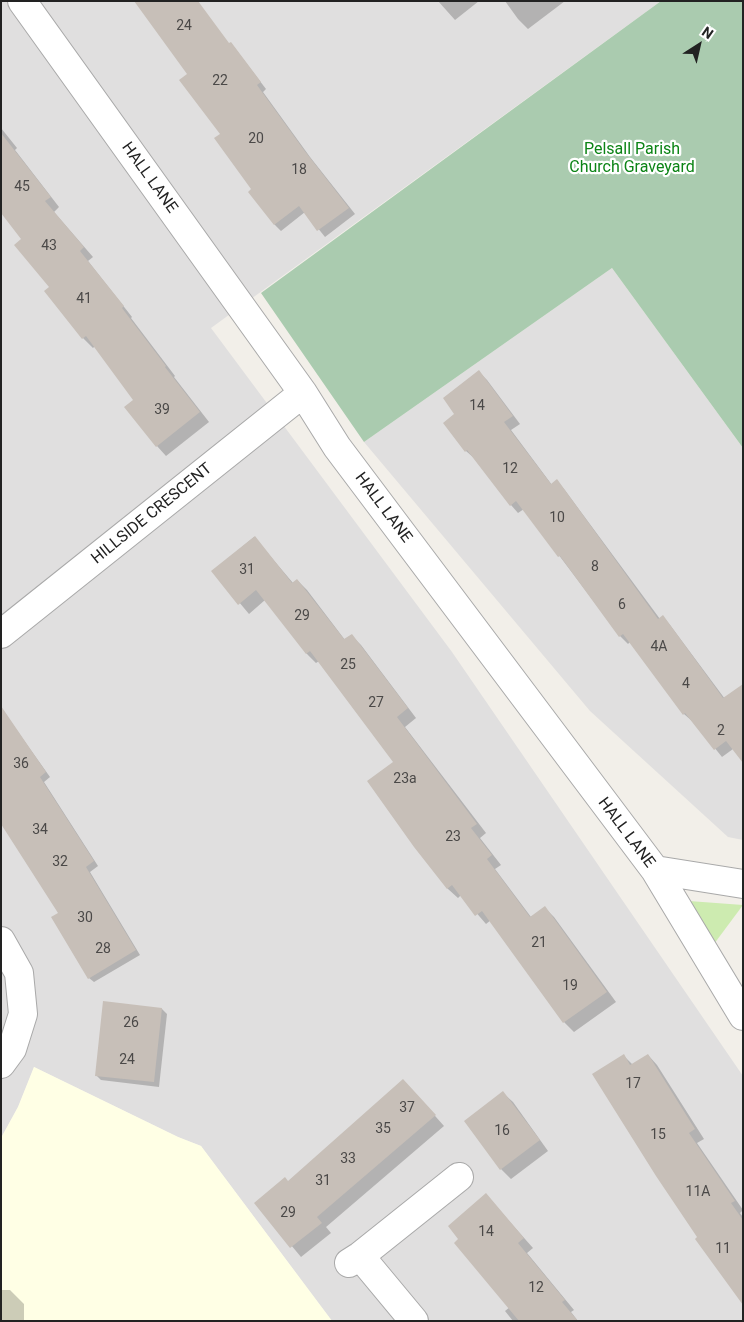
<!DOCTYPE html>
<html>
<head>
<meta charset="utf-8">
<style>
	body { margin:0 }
	#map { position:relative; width:744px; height:1322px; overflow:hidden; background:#f2efe9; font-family:Roboto,sans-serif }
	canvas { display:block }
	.frame { position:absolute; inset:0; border:2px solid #222; pointer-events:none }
	.north { position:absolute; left:674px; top:20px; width:50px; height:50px; -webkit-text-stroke:4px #fff; paint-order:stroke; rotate:35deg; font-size:14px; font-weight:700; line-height:20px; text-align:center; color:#222 }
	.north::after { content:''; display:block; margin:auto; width:18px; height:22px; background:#222; clip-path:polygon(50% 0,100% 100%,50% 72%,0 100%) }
</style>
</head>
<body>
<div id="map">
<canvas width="744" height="1322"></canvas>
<div class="frame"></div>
<div class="north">N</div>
</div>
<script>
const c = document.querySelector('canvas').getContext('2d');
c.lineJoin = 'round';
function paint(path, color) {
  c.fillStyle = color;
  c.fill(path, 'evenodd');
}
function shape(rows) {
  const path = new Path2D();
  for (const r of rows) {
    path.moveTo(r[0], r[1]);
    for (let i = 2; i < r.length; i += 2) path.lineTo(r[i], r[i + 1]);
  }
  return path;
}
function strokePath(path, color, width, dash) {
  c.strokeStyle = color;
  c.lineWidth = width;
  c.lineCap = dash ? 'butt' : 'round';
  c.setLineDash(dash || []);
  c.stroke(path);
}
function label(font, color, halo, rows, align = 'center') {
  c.font = font + ' Roboto,sans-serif';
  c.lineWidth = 4.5;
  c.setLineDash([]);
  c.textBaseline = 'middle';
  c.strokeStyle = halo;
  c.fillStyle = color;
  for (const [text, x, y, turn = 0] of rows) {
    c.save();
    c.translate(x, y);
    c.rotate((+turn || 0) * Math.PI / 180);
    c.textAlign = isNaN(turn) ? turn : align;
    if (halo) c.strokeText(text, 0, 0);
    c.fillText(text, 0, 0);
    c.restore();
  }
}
const residential = shape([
	[1,1,661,1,211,328,452,652,743,1076,743,1321,332,1321,201,1146,178,1137,34,1067,18,1107,1,1138],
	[612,268,743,448,743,840,728,837,590,711,364,442]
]);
const education = shape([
	[34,1067,178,1137,201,1146,332,1321,1,1321,1,1138,18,1107]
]);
const grass = shape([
	[689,901,743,905,714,944]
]);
const cemetery = shape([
	[661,1,743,1,743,448,612,268,364,442,261,293]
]);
const shadow = shape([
	[438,1,479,1,455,20],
	[505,1,565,1,528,29,518,19],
	[231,43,266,89,263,92,310,157,355,214,325,237,305,212,281,231,275,225,250,192,253,190,189,75],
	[1,128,17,148,15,150,59,207,54,212,93,257,88,261,132,317,131,318,175,376,174,377,209,422,166,456,157,446,135,400,95,346,93,348,83,338,46,291,51,287,23,239,1,211],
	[479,372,487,380,520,424,511,430,552,485,557,481,564,489,660,619,663,617,670,625,725,699,733,749,722,757,693,721,692,721,684,714,630,642,628,644,620,636,524,509,518,513,511,505,474,458,466,451,456,414],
	[254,537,293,583,297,580,307,590,345,640,351,635,361,645,416,718,405,727,486,833,480,838,501,865,495,869,531,917,545,908,554,917,616,1002,574,1032,564,1022,491,920,486,924,461,895,458,898,448,889,415,846,395,762,319,661,316,663,307,654,265,600,249,614,213,571],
	[3,711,50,777,44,782,98,866,90,872,140,955,94,982,89,978,60,914],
	[104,1003,162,1009,167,1014,159,1087,101,1080,96,1075],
	[648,1055,657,1065,704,1139,697,1143,743,1210,740,1213,743,1217,743,1301,699,1237,624,1056,633,1065],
	[412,1090,444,1126,326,1227,331,1233,301,1257,256,1203,289,1182],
	[503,1093,513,1102,548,1151,511,1179,501,1169],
	[486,1195,533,1248,527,1253,574,1310,571,1312,578,1321,513,1321,505,1311,510,1307],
	[1,1290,10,1290,24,1304,24,1321,1,1321]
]);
const building = shape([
	[134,1,198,1,229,43,231,42,261,82,257,85,304,150,349,208,317,231,299,206,274,225,248,192,251,189,214,138,220,134,179,80,187,74],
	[1,133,51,197,45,201,84,247,80,251,124,306,122,308,166,366,165,367,200,412,156,447,124,407,133,400,86,336,82,339,44,291,49,287,14,245,21,239,1,213],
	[479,370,513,416,504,422,551,484,557,479,658,619,663,615,723,698,743,684,743,763,726,741,714,750,685,713,683,715,623,634,619,637,560,556,558,557,516,501,510,506,467,450,465,452,443,423,454,414,443,398],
	[255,536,292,583,297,579,344,639,352,634,408,708,397,717,477,824,471,828,492,855,487,859,530,917,545,906,607,992,563,1023,482,911,475,916,452,885,447,889,414,847,367,781,393,762,310,651,306,654,256,590,238,605,211,571],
	[1,706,46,772,40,777,94,861,86,867,136,950,88,979,51,917,58,913,1,824],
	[103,1001,162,1008,154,1082,95,1076],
	[624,1054,630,1065,648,1054,695,1129,689,1133,735,1201,731,1203,743,1220,743,1305,695,1239,697,1237,656,1176,592,1074],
	[403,1079,436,1115,317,1217,322,1223,290,1248,254,1203,285,1177,288,1181],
	[503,1091,540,1140,500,1170,464,1121],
	[486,1193,524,1238,518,1243,565,1300,562,1302,578,1321,519,1321,454,1243,458,1239,448,1226]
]);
const minor = shape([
	[22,1,303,393,337,447,655,870,743,1016],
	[1,634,303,393],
	[655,870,743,884],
	[1,941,19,973,23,1014,12,1049,1,1064],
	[360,1256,414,1321],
	[349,1263,360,1256,459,1177]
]);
const numberNames = [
	["24",184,26],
	["22",220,81],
	["20",256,139],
	["18",299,170],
	["45",22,187],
	["43",49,246],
	["41",84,299],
	["14",477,406],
	["39",162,410],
	["12",510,469],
	["10",557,518],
	["8",595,567],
	["31",247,570],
	["6",622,605],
	["29",302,616],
	["4A",659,647],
	["25",348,665],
	["4",686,684],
	["27",376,703],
	["2",721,731],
	["36",21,764],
	["23a",405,779],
	["34",40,830],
	["23",453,837],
	["32",60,862],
	["30",85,918],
	["21",539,943],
	["28",103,949],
	["19",570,986],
	["26",131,1023],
	["24",127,1060],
	["17",633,1084],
	["37",407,1108],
	["35",383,1129],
	["16",502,1131],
	["15",658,1135],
	["33",348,1159],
	["31",323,1181],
	["11A",698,1192],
	["29",288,1213],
	["14",486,1232],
	["11",723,1249],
	["12",536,1288]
];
const parkNames = [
	["Pelsall Parish",632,150],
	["Church Graveyard",632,168]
];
const streetNames = [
	["HALL LANE",149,178,54],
	["HALL LANE",383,508,53],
	["HILLSIDE CRESCENT",152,514,-39],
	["HALL LANE",626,833,53]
];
paint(residential, '#e0dfdf');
paint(education, '#ffffe5');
paint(grass, '#cdebb0');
paint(cemetery, '#aacbaf');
paint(shadow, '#0003');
paint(building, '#c7bfb8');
strokePath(minor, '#a9a9a9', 30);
strokePath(minor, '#fff', 28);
label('14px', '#4b4948', null, numberNames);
label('16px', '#0c8416', '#fff', parkNames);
label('16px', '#222', '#fff', streetNames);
</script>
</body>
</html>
